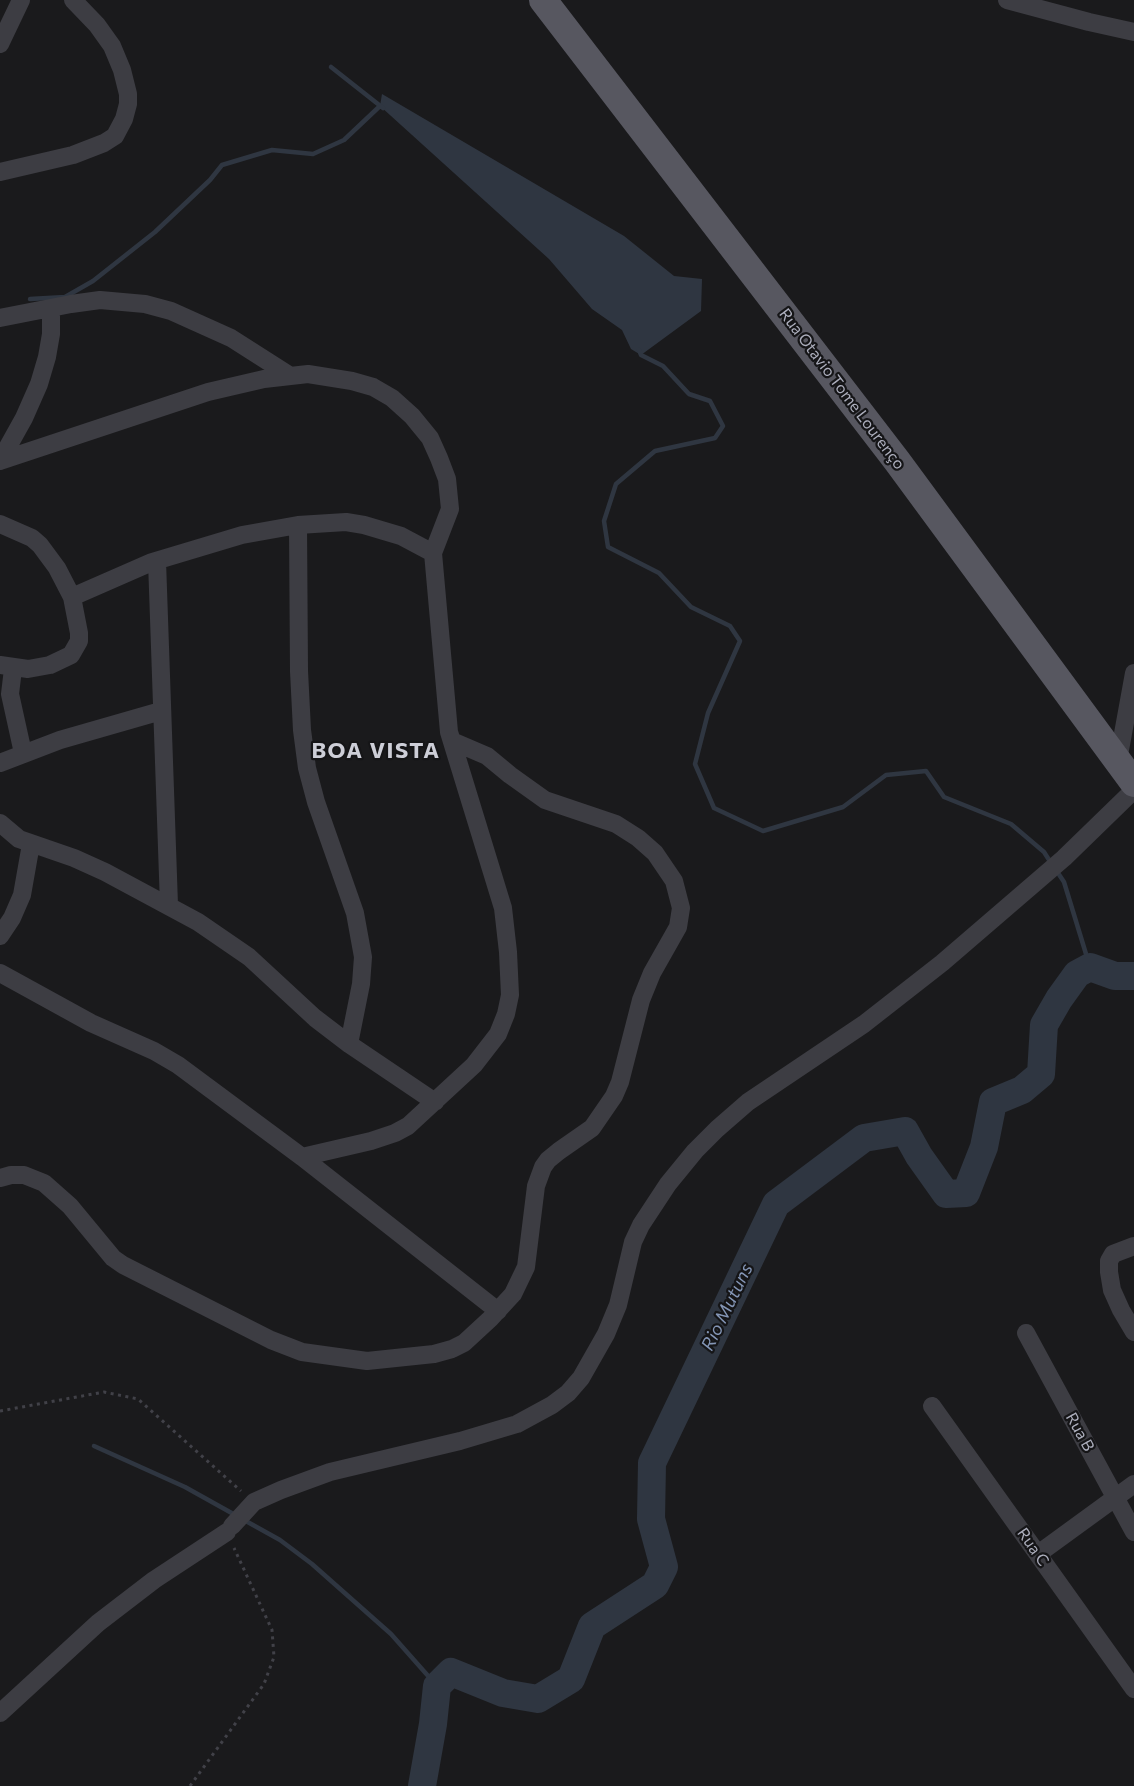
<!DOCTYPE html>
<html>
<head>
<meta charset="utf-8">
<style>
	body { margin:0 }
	canvas { display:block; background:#1a1a1c }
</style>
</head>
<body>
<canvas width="1134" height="1786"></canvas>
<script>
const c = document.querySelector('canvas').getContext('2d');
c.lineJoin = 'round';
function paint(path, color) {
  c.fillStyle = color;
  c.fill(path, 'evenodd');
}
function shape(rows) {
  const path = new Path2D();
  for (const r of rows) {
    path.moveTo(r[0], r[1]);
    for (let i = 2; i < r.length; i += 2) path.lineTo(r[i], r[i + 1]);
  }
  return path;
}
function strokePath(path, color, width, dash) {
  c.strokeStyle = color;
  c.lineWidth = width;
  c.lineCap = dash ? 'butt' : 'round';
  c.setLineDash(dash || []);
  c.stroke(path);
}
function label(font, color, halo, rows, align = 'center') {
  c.font = font + ' Commissioner,sans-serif';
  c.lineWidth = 4.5;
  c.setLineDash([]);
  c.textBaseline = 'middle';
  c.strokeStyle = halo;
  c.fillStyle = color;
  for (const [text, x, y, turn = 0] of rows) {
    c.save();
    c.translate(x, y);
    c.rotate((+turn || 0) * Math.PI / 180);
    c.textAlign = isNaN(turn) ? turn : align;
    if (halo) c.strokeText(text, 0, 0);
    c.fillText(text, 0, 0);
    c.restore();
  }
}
const water = shape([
	[382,94,624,236,674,276,702,279,701,311,641,355,631,349,622,330,592,309,549,259,380,106]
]);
const stream = shape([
	[331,67,383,108],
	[30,299,65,297,93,281,155,232,210,180,222,165,272,150,313,154,344,140,380,106],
	[639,350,641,355,663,366,689,394,710,401,723,426,715,438,655,451,616,484,604,521,608,547,659,573,691,607,730,626,740,641,708,713,695,764,714,808,763,831,843,807,886,775,926,771,944,797,1011,824,1044,852,1051,863],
	[1056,870,1064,882,1090,967],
	[94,1446,185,1487,237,1516],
	[244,1520,280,1540,312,1564,391,1634,437,1686]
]);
const river = shape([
	[422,1786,433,1724,437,1686,451,1672,503,1693,538,1699,571,1679,592,1626,655,1585,664,1567,651,1519,652,1463,776,1204,864,1138,905,1131,919,1156,946,1194,966,1193,984,1147,993,1102,1022,1090,1041,1074,1044,1025,1059,999,1077,974,1090,967,1115,976,1134,976]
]);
const path = shape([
	[0,1411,104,1392,138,1399,241,1491],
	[190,1786,264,1684,274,1657,272,1630,234,1548]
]);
const street = shape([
	[1007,0,1089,22,1134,32],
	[0,44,21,0],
	[0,172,73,155,104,143,115,136,124,119,128,104,128,94,122,70,112,46,97,25,73,0],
	[0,318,71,304,100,300,145,304,171,311,231,338,289,375],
	[0,461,208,392,264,379,308,374,352,381,373,387,392,398,412,416,430,438,439,458,447,479,450,509,433,553,449,732,503,908,508,952,510,995,506,1014,498,1034,474,1065,408,1126,395,1133,371,1141,302,1157],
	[0,461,24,418,39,384,47,357,51,334,51,308],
	[0,524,32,538,40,545,57,568,72,597,152,562,242,535,298,525,346,522,364,525,401,536,433,553],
	[298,525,299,671,302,730,307,768,316,802,355,913,363,957,361,984,349,1044],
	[157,561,169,905],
	[0,665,28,669,50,665,71,655,79,641,79,633,72,597],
	[13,669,10,694,23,753],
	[1118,761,1134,673],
	[0,763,60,740,161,711],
	[0,823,19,839,74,858,105,872,198,922,249,957,315,1018,349,1044,435,1102],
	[0,936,12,918,22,895,31,844],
	[0,973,91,1023,154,1051,178,1065,302,1157,498,1311],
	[0,1178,11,1175,24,1175,44,1183,70,1206,113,1258,123,1265,271,1340,302,1352,367,1361,434,1354,452,1349,464,1343,490,1319,513,1294,526,1267,536,1186,543,1167,548,1160,559,1151,592,1128,614,1096,620,1082,641,1000,652,973,678,927,681,908,674,881,655,853,638,838,616,824,545,800,510,775,487,756,452,741],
	[1134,1246,1113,1254,1109,1261,1109,1272,1112,1290,1121,1310,1134,1332],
	[1026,1333,1134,1532],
	[932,1406,1134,1689],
	[232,1526,254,1502,281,1490,330,1472,460,1441,517,1424,552,1405,568,1393,581,1378,606,1334,618,1305,633,1242,641,1225,668,1184,695,1151,717,1129,748,1102,864,1024,942,963,1064,858,1134,790],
	[1038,1554,1134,1484],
	[0,1713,98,1623,154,1580,227,1532]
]);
const primary = shape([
	[543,0,897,461,1134,783]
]);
const streetNames = [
	["Rua Otavio Tome Lourenço",842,389,53],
	["Rua B",1080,1432,61],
	["Rua C",1033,1547,55]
];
const waterNames = [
	["Rio Mutuns",727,1307,-64]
];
const districtNames = [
	["BOA VISTA",376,751]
];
paint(water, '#2f3641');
strokePath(stream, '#2f3641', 4.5);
strokePath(river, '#2f3641', 28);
strokePath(path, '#414148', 3, [3, 4.5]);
strokePath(street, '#3d3d43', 18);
strokePath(primary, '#575760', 28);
label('16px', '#acaebc', '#151517', streetNames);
label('italic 18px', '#8496b6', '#151517', waterNames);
c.letterSpacing = '1.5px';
label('bold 22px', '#cdced7', '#151517', districtNames);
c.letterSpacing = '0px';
</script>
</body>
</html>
